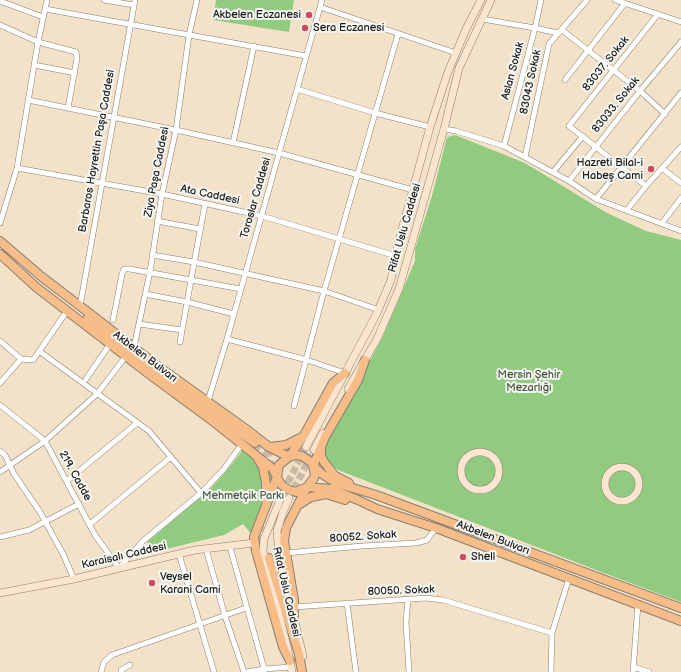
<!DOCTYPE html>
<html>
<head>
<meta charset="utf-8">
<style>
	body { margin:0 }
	canvas { display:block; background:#f3e1c8 }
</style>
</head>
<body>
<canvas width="681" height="672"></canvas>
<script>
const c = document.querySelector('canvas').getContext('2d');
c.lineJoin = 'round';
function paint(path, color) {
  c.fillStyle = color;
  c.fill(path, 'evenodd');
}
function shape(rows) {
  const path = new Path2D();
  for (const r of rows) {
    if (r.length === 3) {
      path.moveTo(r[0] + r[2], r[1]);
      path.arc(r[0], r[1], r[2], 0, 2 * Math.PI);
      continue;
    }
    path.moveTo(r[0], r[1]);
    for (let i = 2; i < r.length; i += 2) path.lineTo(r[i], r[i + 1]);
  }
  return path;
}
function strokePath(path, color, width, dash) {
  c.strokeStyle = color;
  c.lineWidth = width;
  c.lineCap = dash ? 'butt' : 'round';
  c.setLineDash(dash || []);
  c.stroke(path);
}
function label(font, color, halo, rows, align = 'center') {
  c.font = font + ' "Balsamiq Sans",sans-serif';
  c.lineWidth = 4;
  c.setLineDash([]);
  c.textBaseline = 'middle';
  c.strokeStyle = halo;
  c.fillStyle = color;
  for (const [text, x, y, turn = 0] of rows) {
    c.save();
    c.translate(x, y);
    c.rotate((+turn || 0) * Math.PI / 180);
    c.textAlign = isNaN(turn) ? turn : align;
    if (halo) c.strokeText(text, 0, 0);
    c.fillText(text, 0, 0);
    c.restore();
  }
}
const green = shape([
	[216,0,294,0,289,32,213,20],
	[455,135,525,163,607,213,646,231,681,240,681,602,596,570,338,470,324,459,323,450,383,336,415,261,415,249,432,196,447,137],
	[243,450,269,467,274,478,253,536,243,524,224,535,154,552,147,542,210,489,223,475]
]);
const secondaryTunnel = shape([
	[283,492,306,447],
	[289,498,314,450]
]);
const primaryTunnel = shape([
	[255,443,268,454,272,472],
	[260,523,259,537,264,548]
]);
const street = shape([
	[104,0,134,5],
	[615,0,681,22],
	[0,1,43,17],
	[320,7,456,53],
	[45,9,306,56],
	[482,19,535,28,558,33],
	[0,25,38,42,76,52,77,58,68,108],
	[562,30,640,91,665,114],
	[34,65,75,73],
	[565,80,625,3],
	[297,89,375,113,430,127],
	[28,100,176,130,279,153,413,190],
	[444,129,456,131,504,146,569,181,596,199,681,231],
	[233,143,254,46],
	[504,146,535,28,541,0],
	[525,157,549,44,587,0],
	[17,168,162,194,262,216,396,256],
	[663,169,681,183],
	[553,172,583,136],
	[569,181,640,91,681,42],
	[646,186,569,126,658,14],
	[596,199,681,93],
	[627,210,646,186,681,147],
	[157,221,200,229],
	[0,223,17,168,38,42,47,0],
	[662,223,681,198],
	[152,255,194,262,324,291,379,310],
	[145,294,187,302,234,314],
	[80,306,135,0],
	[113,320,122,274,124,269,130,269,241,289],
	[139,324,182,330],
	[227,339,307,360,345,373],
	[0,341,21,359],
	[180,342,191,280,205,204],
	[134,347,150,272,162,194,176,130,189,35,197,0],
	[86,379,110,344],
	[0,383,21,359,33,360,67,311],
	[208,401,227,339,322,0],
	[0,405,45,441,95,535,119,568,143,541,201,493,149,431,39,351],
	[294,406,324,291,398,34],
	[0,451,5,455,14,474,40,512,63,554,74,579],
	[0,472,45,441,97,394,126,356],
	[67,481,137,423],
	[201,493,223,470,242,444],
	[90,524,171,457],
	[0,537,29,530,79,504],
	[230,547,265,672],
	[206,549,225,616,244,672],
	[286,553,362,546,416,543,427,540,436,528],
	[179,554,214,672],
	[408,600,406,622,409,672],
	[347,603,356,672],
	[294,607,426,598,443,600,552,633],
	[633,667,649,672],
	[101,672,104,662,112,655,246,608],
	[121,672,121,670,130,665],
	[247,672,264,669,291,667],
	[551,672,552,633,569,578],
	[633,672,638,604]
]);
const secondary = shape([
	[348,389,377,339,399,289,444,129,459,68,491,0],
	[306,447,377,313,391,280,398,244,430,127,448,72,466,29,481,0],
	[314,450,323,433],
	[480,471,19],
	[622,484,17],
	[282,495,264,539,263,551,287,646,292,672],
	[289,498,283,512,277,531,279,555,303,656],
	[0,593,74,579,195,550,254,543]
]);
const primary = shape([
	[0,241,42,277,80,306,155,364,246,429,269,447,289,457,296,455,302,456,311,462,313,466,322,474,336,483,376,495,681,608],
	[0,254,36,287,149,374,214,422,273,469,280,483,284,487,289,490,296,492,307,487,331,489,358,500,377,509,436,528,681,621],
	[88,318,165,379,255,443],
	[270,447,286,445,302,437],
	[321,448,321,456,324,462,335,476,349,483],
	[258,459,263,467,266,483,266,500],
	[300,504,311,497,326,494,345,500],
	[269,558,299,654,302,672],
	[294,616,294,600,284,541,286,528,307,487,314,478,315,474,313,466,325,437,358,380,365,360],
	[290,661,283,647,256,551,254,537,277,477,279,465,289,457,303,437,333,383,345,373]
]);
const markers = [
	[309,15,4,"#d1495b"],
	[305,28,4,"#d1495b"],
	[651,169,4,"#d1495b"],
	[463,557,4,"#d1495b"],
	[152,583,4,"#d1495b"]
];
const poiNames = [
	["Akbelen Eczanesi",301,15,"right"],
	["Sera Eczanesi",313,28],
	["Hazreti Bilal-i",643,163,"right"],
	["Habeş Cami",643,176,"right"],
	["Shell",471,557],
	["Veysel",160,577],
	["Karani Cami",160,590]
];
const streetNames = [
	["83037. Sokak",606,64,-51],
	["Aslan Sokak",513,71,-75],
	["83043 Sokak",531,82,-78],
	["83033. Sokak",616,105,-51],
	["Barbaros Hayrettin Paşa Caddesi",97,151,-80],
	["Ziya Paşa Caddesi",157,172,-79],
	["Ata Caddesi",210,195,12],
	["Toroslar Caddesi",256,198,-74],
	["Rifat Uslu Caddesi",405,228,-74],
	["Akbelen Bulvarı",145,357,37],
	["219. Cadde",75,476,61],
	["80052. Sokak",363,537,-4],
	["Akbelen Bulvarı",493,538,21],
	["Karaisalı Caddesi",124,556,-13],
	["80050. Sokak",401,591,-2],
	["Rıfat Uslu Caddesi",286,592,77]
];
const parkNames = [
	["Mersin Şehir",529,375],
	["Mezarlığı",529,388],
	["Mehmetçik Parkı",243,496]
];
paint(green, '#91cb7f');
strokePath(secondaryTunnel, '#c8baa6', 7, [7, 3.5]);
strokePath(primaryTunnel, '#c8baa6', 8, [8, 4]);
strokePath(street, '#887e72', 6);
strokePath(secondary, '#887e72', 8);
strokePath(primary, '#887e72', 10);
strokePath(street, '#fff', 5);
strokePath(secondary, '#fce5cf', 7);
strokePath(primary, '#f7bd88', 8);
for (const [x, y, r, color] of markers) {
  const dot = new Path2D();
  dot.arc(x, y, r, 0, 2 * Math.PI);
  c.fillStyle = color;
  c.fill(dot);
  strokePath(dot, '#f6f6f2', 1.5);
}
label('11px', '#1c1c1c', '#f6f6f2', poiNames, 'left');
label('11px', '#1c1c1c', '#f6f6f2', streetNames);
label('11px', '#45593f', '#f6f6f2', parkNames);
</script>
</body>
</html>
